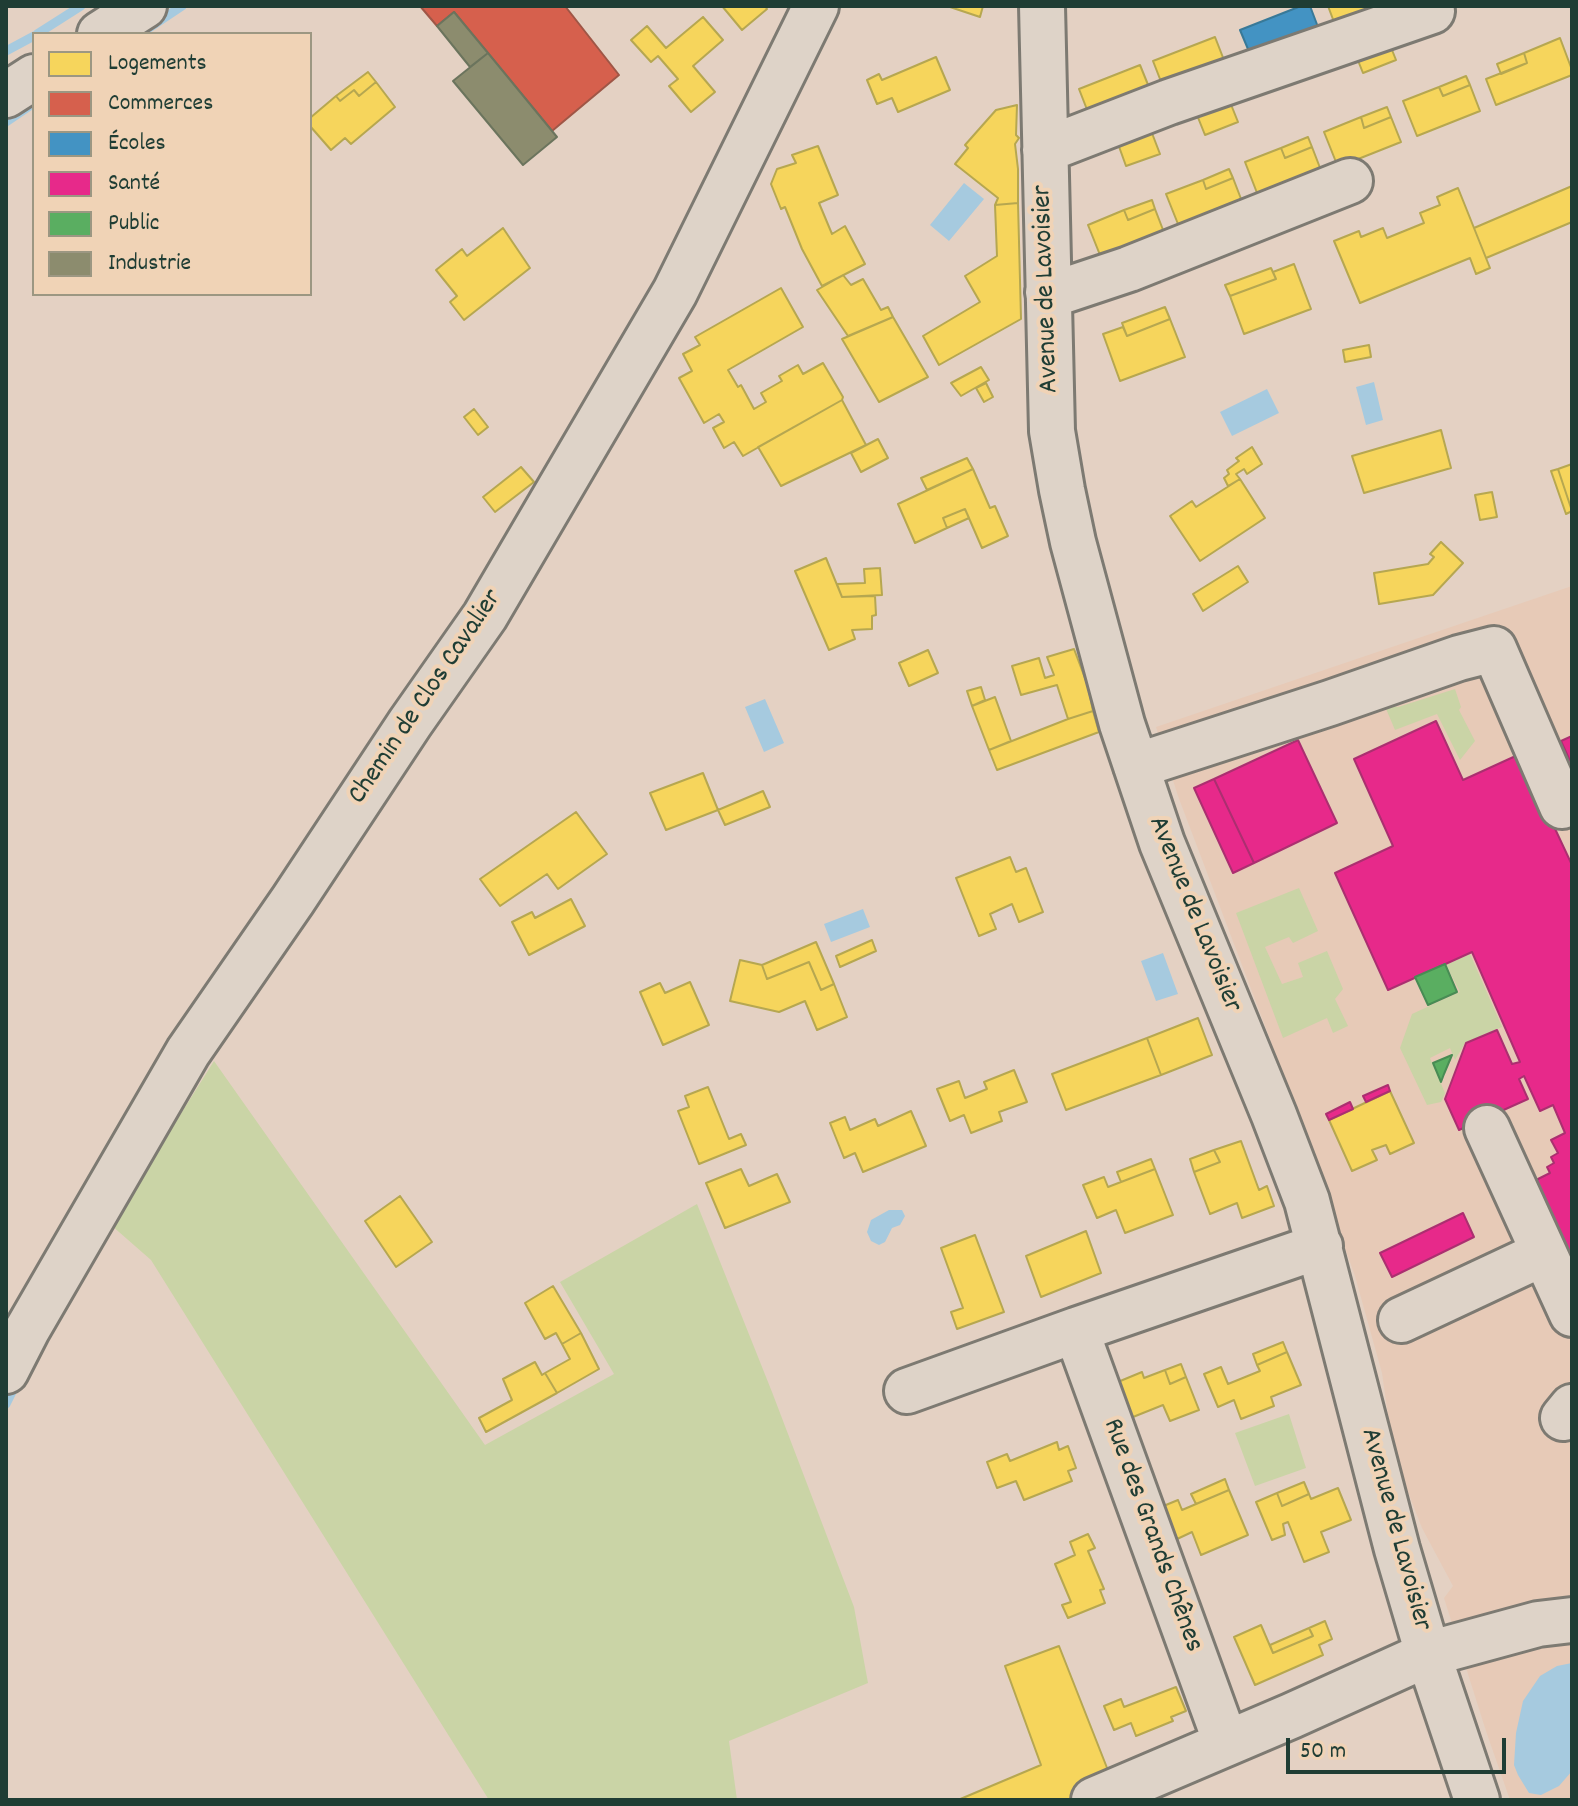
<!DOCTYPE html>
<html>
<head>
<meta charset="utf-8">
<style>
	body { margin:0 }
	#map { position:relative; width:1578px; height:1806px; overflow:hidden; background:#e4d1c3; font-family:Dekko,sans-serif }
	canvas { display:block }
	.frame { position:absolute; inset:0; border:8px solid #1f3d34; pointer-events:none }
	.legend { position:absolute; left:32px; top:32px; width:280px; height:264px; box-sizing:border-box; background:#f0d3b6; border:2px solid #9c9782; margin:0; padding:10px 14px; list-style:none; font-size:24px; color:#1f3d34 }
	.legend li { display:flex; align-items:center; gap:16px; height:40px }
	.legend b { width:40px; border:2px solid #9c9782 }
	.scale { position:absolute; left:1286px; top:1738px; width:220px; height:36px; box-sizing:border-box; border:4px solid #1f3d34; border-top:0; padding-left:10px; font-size:24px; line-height:28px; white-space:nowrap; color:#1f3d34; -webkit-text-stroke:6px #f0d3b6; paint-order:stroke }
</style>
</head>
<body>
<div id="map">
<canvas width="1578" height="1806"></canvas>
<div class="frame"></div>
<ul class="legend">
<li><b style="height:22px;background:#f6d55c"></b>Logements</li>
<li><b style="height:22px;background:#d6604d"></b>Commerces</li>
<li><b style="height:22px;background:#4393c3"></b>Écoles</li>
<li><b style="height:22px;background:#e7298a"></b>Santé</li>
<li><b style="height:22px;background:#5aae61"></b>Public</li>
<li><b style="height:22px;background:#8c8c6e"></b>Industrie</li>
</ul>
<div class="scale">50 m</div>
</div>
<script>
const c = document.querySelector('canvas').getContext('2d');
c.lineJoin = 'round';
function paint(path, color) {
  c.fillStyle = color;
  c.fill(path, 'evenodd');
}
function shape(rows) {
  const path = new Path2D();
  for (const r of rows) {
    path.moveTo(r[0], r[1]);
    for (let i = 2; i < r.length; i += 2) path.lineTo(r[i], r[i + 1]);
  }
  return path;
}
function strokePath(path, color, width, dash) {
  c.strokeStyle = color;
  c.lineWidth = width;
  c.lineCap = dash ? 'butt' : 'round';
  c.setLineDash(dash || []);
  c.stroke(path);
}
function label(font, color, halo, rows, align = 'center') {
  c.font = font + ' Dekko,sans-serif';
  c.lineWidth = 8;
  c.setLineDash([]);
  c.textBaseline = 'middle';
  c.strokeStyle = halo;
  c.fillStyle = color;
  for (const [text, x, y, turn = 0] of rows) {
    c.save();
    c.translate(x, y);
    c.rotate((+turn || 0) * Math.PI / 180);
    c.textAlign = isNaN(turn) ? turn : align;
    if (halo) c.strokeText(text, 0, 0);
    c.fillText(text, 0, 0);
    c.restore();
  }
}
const built = shape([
	[1572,586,1572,1800,1510,1800,1486,1731,1444,1598,1453,1586,1422,1528,1394,1456,1382,1373,1355,1276,1270,1039,1178,796,1156,727]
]);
const green = shape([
	[1455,689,1461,707,1459,710,1475,741,1460,760,1437,714,1395,730,1384,704,1398,707],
	[1299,888,1318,931,1293,943,1289,937,1265,947,1282,984,1303,977,1298,963,1327,951,1343,989,1335,999,1348,1026,1333,1033,1327,1018,1283,1038,1236,913],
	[1470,954,1502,1027,1465,1043,1455,1060,1450,1048,1430,1058,1445,1093,1441,1102,1427,1105,1400,1048,1412,1014,1460,992,1446,965],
	[214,1061,485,1445,614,1374,560,1282,697,1204,772,1392,854,1607,868,1683,729,1741,737,1800,489,1800,151,1260,111,1225],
	[1289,1414,1306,1468,1255,1486,1235,1433]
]);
const water = shape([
	[964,183,984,199,949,241,930,225],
	[1374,382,1383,420,1366,425,1356,387],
	[1267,389,1279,413,1232,436,1220,412],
	[765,699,784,743,764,752,745,707],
	[863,909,870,927,831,942,824,924],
	[1163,953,1178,994,1156,1001,1141,961],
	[889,1210,902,1210,905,1216,900,1225,892,1228,885,1242,879,1245,871,1241,867,1232,871,1220],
	[1572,1663,1572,1771,1559,1786,1541,1795,1529,1793,1518,1775,1514,1765,1516,1733,1523,1701,1540,1676,1557,1666]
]);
const homes = shape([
	[722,6,765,6,767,9,742,30,722,6],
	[947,6,983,6,980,17,947,6],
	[1328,6,1397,6,1337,30,1328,6],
	[703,17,723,40,693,66,715,92,691,112,669,86,678,79,658,56,651,62,631,40,647,26,666,48,703,17],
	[1386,35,1396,60,1363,73,1353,48,1386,35],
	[1215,37,1229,73,1167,97,1153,61,1215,37],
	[1560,38,1572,70,1572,75,1496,105,1486,79,1527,63,1524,53,1560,38],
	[1524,53,1527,63,1501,74,1497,64,1524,53],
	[936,57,950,90,898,112,892,98,877,104,867,80,879,74,882,80,936,57],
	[1140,65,1155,102,1093,125,1079,89,1140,65],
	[368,72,376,82,359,96,354,90,340,101,336,96,368,72],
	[1466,76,1470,85,1443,96,1439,87,1466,76],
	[376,82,395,107,351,144,345,138,331,150,310,126,310,118,336,96,340,101,354,90,359,96,376,82],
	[1470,85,1480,111,1417,136,1403,101,1439,87,1443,96,1470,85],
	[1228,97,1238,122,1205,135,1195,110,1228,97],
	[1017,105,1016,135,1019,138,1015,144,1018,169,1018,203,995,205,998,198,955,164,968,148,965,145,996,110,1017,105],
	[1387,107,1391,117,1364,128,1361,117,1387,107],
	[1361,117,1364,128,1391,117,1401,142,1338,167,1324,132,1361,117],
	[1150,128,1160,154,1126,166,1117,141,1150,128],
	[1308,137,1312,147,1285,158,1281,148,1308,137],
	[818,146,838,195,819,203,832,234,845,226,865,264,822,286,802,249,785,207,781,209,771,184,777,169,796,163,792,155,818,146],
	[1312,147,1322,173,1259,198,1245,162,1281,148,1285,158,1312,147],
	[1229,169,1233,178,1206,189,1203,180,1229,169],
	[1233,178,1243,204,1180,229,1166,194,1203,180,1206,189,1233,178],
	[1572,186,1572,222,1486,258,1474,228,1572,186],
	[1458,188,1490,268,1476,274,1470,258,1360,303,1334,241,1359,231,1361,237,1383,228,1387,238,1424,223,1420,213,1440,205,1437,197,1458,188],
	[1152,200,1155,209,1128,220,1124,210,1152,200],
	[1018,203,1021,319,939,365,923,336,980,302,965,276,997,256,995,205,1018,203],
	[1155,209,1165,235,1102,260,1088,225,1124,210,1128,220,1155,209],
	[503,228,530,268,464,320,450,302,457,296,436,270,462,249,467,256,503,228],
	[1294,264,1311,309,1244,334,1230,296,1276,279,1273,272,1294,264],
	[1271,268,1276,279,1230,296,1225,285,1271,268],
	[843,275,851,285,863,279,881,310,888,307,893,317,848,336,817,290,843,275],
	[781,288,803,327,728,370,738,387,741,385,754,409,766,402,761,393,782,381,779,376,798,365,803,374,823,363,843,397,842,400,743,456,734,442,724,448,713,428,724,422,719,414,704,423,679,378,692,371,683,354,700,345,695,337,781,288],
	[1165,307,1170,319,1127,336,1122,323,1165,307],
	[893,317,928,377,879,402,842,339,893,317],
	[1170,319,1185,357,1120,381,1103,334,1123,327,1127,336,1170,319],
	[1369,345,1371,357,1345,362,1343,350,1369,345],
	[981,367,989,380,961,396,951,383,981,367],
	[986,383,993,397,984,402,976,388,986,383],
	[842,400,866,445,781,486,758,447,842,400],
	[474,409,488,427,478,435,464,417,474,409],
	[1441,430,1451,468,1364,493,1352,456,1441,430],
	[878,439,888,458,861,472,851,453,878,439],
	[1252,447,1262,464,1247,474,1244,469,1236,474,1240,479,1228,486,1224,478,1229,474,1227,470,1239,461,1236,458,1252,447],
	[967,458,973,469,927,490,921,478,967,458],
	[1572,464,1572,511,1558,469,1572,464],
	[521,467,534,482,495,512,483,497,521,467],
	[973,469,990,508,995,506,1008,536,982,548,965,509,943,518,947,528,915,543,898,504,973,469],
	[1558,469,1572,511,1566,514,1551,471,1558,469],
	[1240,479,1265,518,1200,561,1170,516,1192,501,1196,507,1240,479],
	[1492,492,1497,517,1480,520,1475,495,1492,492],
	[965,509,969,518,947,528,943,518,965,509],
	[1441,542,1463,563,1433,595,1379,604,1374,573,1428,564,1434,557,1430,554,1441,542],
	[826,558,842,597,875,596,876,615,872,616,872,629,852,630,855,639,829,650,795,571,826,558],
	[1238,566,1248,582,1203,611,1193,594,1238,566],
	[880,568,882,595,842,597,837,584,865,583,864,569,880,568],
	[1074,649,1088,686,1093,711,1068,719,1057,685,1021,695,1012,666,1039,658,1045,678,1054,675,1047,657,1074,649],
	[928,650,938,673,909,686,899,663,928,650],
	[981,687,985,700,972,706,967,691,981,687],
	[995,697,1011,741,989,750,972,706,995,697],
	[1093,711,1099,732,997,770,989,750,1068,719,1093,711],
	[703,773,718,810,666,830,650,793,703,773],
	[763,791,770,807,725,825,718,810,763,791],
	[576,812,607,854,558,889,547,874,500,906,480,879,576,812],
	[1010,857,1016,872,1026,868,1043,912,1019,922,1012,904,990,914,996,929,979,936,956,878,1010,857],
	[571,899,585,926,529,955,512,922,532,912,535,918,571,899],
	[872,940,876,951,840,967,836,956,872,940],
	[816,942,834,984,821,990,809,962,767,979,762,965,816,942],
	[740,960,762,965,767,979,809,962,821,990,834,984,847,1017,817,1030,805,1001,779,1012,730,1001,740,960],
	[690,982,709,1025,663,1045,640,992,660,983,665,993,690,982],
	[1198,1018,1212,1055,1161,1075,1147,1038,1198,1018],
	[1147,1038,1161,1075,1066,1110,1052,1074,1147,1038],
	[1014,1070,1027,1102,999,1112,1002,1121,971,1133,964,1115,950,1121,937,1089,959,1081,965,1098,987,1089,984,1082,1014,1070],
	[708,1087,729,1139,741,1134,746,1145,699,1164,678,1111,689,1107,685,1096,708,1087],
	[1390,1091,1414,1143,1390,1154,1386,1145,1372,1150,1377,1160,1352,1171,1329,1120,1390,1091],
	[911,1111,926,1146,863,1172,855,1153,844,1158,830,1123,845,1117,850,1130,875,1119,878,1126,911,1111],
	[1241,1141,1259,1190,1267,1186,1274,1206,1242,1218,1237,1203,1210,1214,1194,1172,1220,1162,1214,1150,1241,1141],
	[1214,1150,1220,1162,1194,1172,1190,1159,1214,1150],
	[1151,1159,1155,1169,1121,1182,1117,1172,1151,1159],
	[741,1169,749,1186,777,1174,790,1202,725,1228,706,1183,741,1169],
	[1155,1169,1173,1215,1125,1233,1116,1210,1097,1218,1083,1185,1104,1177,1108,1187,1155,1169],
	[400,1196,432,1242,396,1267,365,1221,400,1196],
	[1086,1231,1101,1273,1041,1297,1026,1256,1086,1231],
	[975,1235,1004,1312,957,1329,951,1312,963,1308,941,1248,975,1235],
	[553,1286,581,1333,562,1344,556,1333,545,1339,525,1303,553,1286],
	[581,1333,599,1369,557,1393,545,1373,570,1359,562,1344,581,1333],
	[1283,1342,1287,1352,1257,1365,1253,1354,1283,1342],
	[1287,1352,1301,1385,1271,1397,1274,1406,1241,1419,1234,1400,1218,1407,1204,1374,1221,1367,1228,1384,1260,1371,1257,1365,1287,1352],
	[535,1362,542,1375,545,1373,557,1393,486,1432,479,1418,512,1400,503,1379,535,1362],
	[1181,1364,1186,1377,1170,1384,1165,1370,1181,1364],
	[1165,1370,1170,1384,1186,1377,1199,1410,1170,1421,1163,1405,1128,1419,1113,1384,1142,1372,1144,1378,1165,1370],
	[1057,1442,1059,1450,1068,1446,1076,1468,1068,1471,1072,1481,1024,1500,1016,1481,997,1488,987,1462,1007,1454,1010,1461,1057,1442],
	[1225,1479,1229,1490,1196,1504,1191,1494,1225,1479],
	[1304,1482,1309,1494,1282,1506,1277,1493,1304,1482],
	[1338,1488,1351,1520,1321,1532,1329,1552,1304,1562,1288,1522,1283,1524,1285,1535,1272,1540,1256,1502,1277,1493,1282,1506,1309,1494,1311,1499,1338,1488],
	[1229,1490,1248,1535,1201,1555,1192,1532,1175,1540,1161,1507,1178,1500,1182,1510,1229,1490],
	[1088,1534,1095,1548,1088,1551,1104,1589,1100,1590,1105,1603,1068,1618,1062,1605,1071,1602,1055,1564,1075,1555,1070,1542,1088,1534],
	[1325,1621,1332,1639,1319,1645,1323,1655,1255,1685,1234,1637,1261,1625,1273,1653,1313,1636,1309,1628,1325,1621],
	[1309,1628,1313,1636,1273,1653,1270,1645,1309,1628],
	[1059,1646,1111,1778,1091,1791,1068,1800,958,1800,1041,1765,1005,1666,1059,1646],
	[1176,1687,1186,1711,1171,1717,1173,1721,1136,1736,1131,1723,1114,1730,1104,1706,1121,1699,1124,1707,1176,1687]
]);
const shops = shape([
	[420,6,565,6,619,75,552,131,454,12,437,26,420,6]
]);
const schools = shape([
	[1301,6,1310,6,1321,35,1253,61,1240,30,1301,6]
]);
const health = shape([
	[1436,721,1463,780,1520,754,1572,865,1572,1259,1536,1180,1550,1173,1547,1167,1554,1163,1551,1157,1558,1153,1551,1140,1565,1133,1553,1105,1540,1111,1524,1076,1519,1079,1528,1099,1459,1130,1445,1099,1466,1043,1497,1030,1512,1064,1520,1062,1472,952,1388,990,1335,873,1393,846,1354,759,1436,721],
	[1572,736,1572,794,1559,765,1570,761,1561,741,1572,736],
	[1298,740,1337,823,1254,863,1214,779,1298,740],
	[1214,779,1254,863,1233,873,1194,788,1214,779],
	[1388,1085,1390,1091,1366,1102,1363,1096,1388,1085],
	[1350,1102,1353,1109,1329,1120,1326,1114,1350,1102],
	[1463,1213,1474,1237,1392,1277,1380,1253,1463,1213]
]);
const public = shape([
	[1445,964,1457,992,1428,1005,1415,977,1445,964],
	[1452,1055,1444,1074,1441,1082,1433,1063,1452,1055]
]);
const industry = shape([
	[454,12,488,53,470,67,437,26,454,12],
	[488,53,557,137,523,165,453,81,488,53]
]);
const stream = shape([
	[149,28,182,6],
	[37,34,81,6],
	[6,51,34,36],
	[6,122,34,103],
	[6,1404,17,1382]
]);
const minor = shape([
	[1042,6,1052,431,1062,490,1073,542,1122,724,1162,843,1274,1115,1307,1201,1397,1549,1428,1654,1477,1800],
	[1045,150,1169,102,1432,11,1429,6],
	[1048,292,1063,291,1129,269,1350,181],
	[1136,766,1330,703,1459,658,1494,649,1562,806],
	[1487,1128,1572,1314],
	[1401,1320,1544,1253],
	[6,1371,27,1330,188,1052,293,900,410,723,485,616,675,292,816,6],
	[907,1391,1076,1330],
	[1563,1418,1572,1407],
	[1226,1743,1076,1330,1320,1246],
	[1094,1800,1291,1716,1428,1654,1538,1624,1572,1620]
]);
const major = shape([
	[100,34,144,6],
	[6,95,34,77]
]);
const streetNames = [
	["Avenue de Lavoisier",1048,289,-92],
	["Chemin de Clos Cavalier",427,698,-56],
	["Avenue de Lavoisier",1193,915,68],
	["Avenue de Lavoisier",1394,1530,75],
	["Rue des Grands Chênes",1151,1536,70]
];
paint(built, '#e7cab7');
paint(green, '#cad4a6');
paint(water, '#a6cadf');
paint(homes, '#f6d55c');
strokePath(homes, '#b6a750', 2);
paint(shops, '#d6604d');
strokePath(shops, '#9f5646', 2);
paint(schools, '#4393c3');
strokePath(schools, '#387998', 2);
paint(health, '#e7298a');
strokePath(health, '#ab2f70', 2);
paint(public, '#5aae61');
strokePath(public, '#488c54', 2);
paint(industry, '#8c8c6e');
strokePath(industry, '#6b745d', 2);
strokePath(stream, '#a6cadf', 9);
strokePath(minor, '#7d7a72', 50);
strokePath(major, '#7d7a72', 50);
strokePath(minor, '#ded3c8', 44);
strokePath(major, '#ded3c8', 44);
label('28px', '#1f3d34', '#f0d3b6', streetNames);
</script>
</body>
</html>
